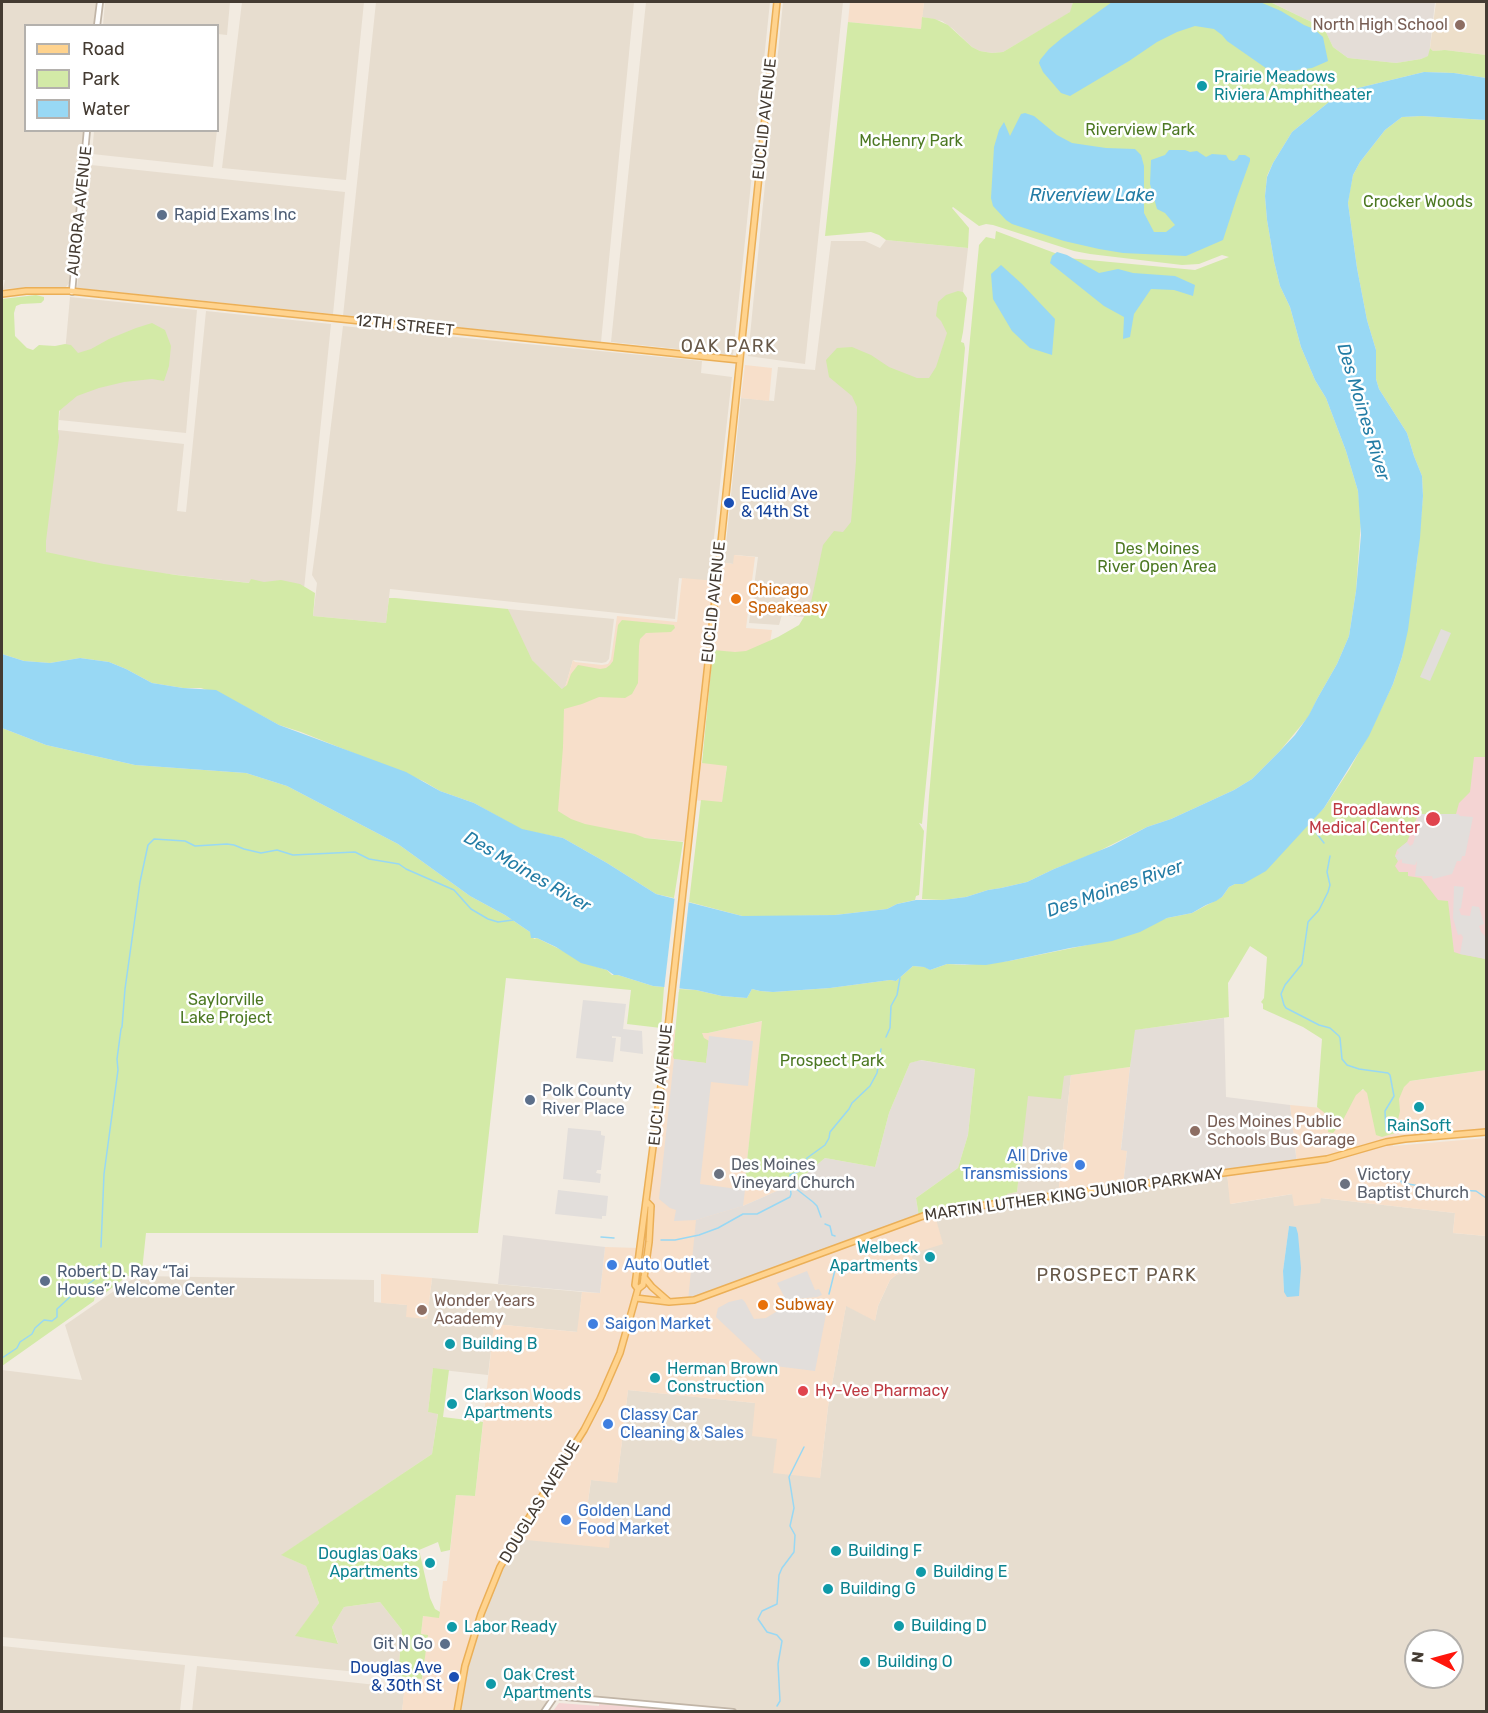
<!DOCTYPE html>
<html>
<head>
<meta charset="utf-8">
<style>
	body { margin:0 }
	#map { position:relative; width:1488px; height:1713px; overflow:hidden; background:#f2ebe1; font-family:Rubik,sans-serif }
	canvas { display:block }
	.frame { position:absolute; inset:0; border:3px solid #443b32; pointer-events:none }
	.legend { position:absolute; left:24px; top:24px; width:195px; height:108px; box-sizing:border-box; background:#fff; border:2px solid #b4b1ad; margin:0; padding:8px 10px; list-style:none; font-size:18px; color:#443b32 }
	.legend li { display:flex; align-items:center; gap:12px; height:30px }
	.legend b { width:30px; border:2px solid #b4b1ad }
	.north { position:absolute; left:1404px; top:1629px; width:60px; height:60px; box-sizing:border-box; background:#fff; border:2px solid #b4b1ad; border-radius:50%; rotate:276deg; font-size:16px; font-weight:700; line-height:24px; text-align:center; color:#443b32 }
	.north::after { content:''; display:block; margin:auto; width:21px; height:27px; background:#ff160c; clip-path:polygon(50% 0,100% 100%,50% 72%,0 100%) }
</style>
</head>
<body>
<div id="map">
<canvas width="1488" height="1713"></canvas>
<div class="frame"></div>
<ul class="legend">
<li><b style="height:8px;background:#ffd38e"></b>Road</li>
<li><b style="height:16px;background:#d3eaa7"></b>Park</li>
<li><b style="height:16px;background:#98d8f4"></b>Water</li>
</ul>
<div class="north">N</div>
</div>
<script>
const c = document.querySelector('canvas').getContext('2d');
c.lineJoin = 'round';
function paint(path, color) {
  c.fillStyle = color;
  c.fill(path, 'evenodd');
}
function shape(rows) {
  const path = new Path2D();
  for (const r of rows) {
    path.moveTo(r[0], r[1]);
    for (let i = 2; i < r.length; i += 2) path.lineTo(r[i], r[i + 1]);
  }
  return path;
}
function strokePath(path, color, width, dash) {
  c.strokeStyle = color;
  c.lineWidth = width;
  c.lineCap = dash ? 'butt' : 'round';
  c.setLineDash(dash || []);
  c.stroke(path);
}
function label(font, color, halo, rows, align = 'center') {
  c.font = font + ' Rubik,sans-serif';
  c.lineWidth = 5;
  c.setLineDash([]);
  c.textBaseline = 'middle';
  c.strokeStyle = halo;
  c.fillStyle = color;
  for (const [text, x, y, turn = 0] of rows) {
    c.save();
    c.translate(x, y);
    c.rotate((+turn || 0) * Math.PI / 180);
    c.textAlign = isNaN(turn) ? turn : align;
    if (halo) c.strokeText(text, 0, 0);
    c.fillText(text, 0, 0);
    c.restore();
  }
}
const residential = shape([
	[2,2,96,2,94,25,26,26,26,130,84,131,81,176,69,283,66,287,63,288,40,287,3,289,5,280,2,280],
	[105,2,230,2,227,35,218,34,218,26,103,25],
	[242,2,364,2,346,180,222,168],
	[376,2,634,2,601,342,343,316],
	[646,2,770,2,733,355,611,342],
	[783,2,843,2,805,364,748,356],
	[924,2,1073,2,1071,12,1003,52,992,53,980,51,972,47,953,29,942,21,922,17],
	[217,130,213,167,92,154,94,131],
	[91,165,345,192,333,314,77,288],
	[886,240,968,248,960,317,850,575,815,618,782,615,779,625,749,623,758,557,735,555,734,564,724,563,741,398,774,401,778,367,815,370,831,241,865,241,880,248],
	[70,297,197,310,186,433,59,420],
	[206,311,331,324,304,589,42,560,58,430,184,444,177,511,186,512],
	[343,326,702,361,701,373,732,377,709,582,679,578,675,619,390,589,386,623,313,616,317,583,312,575,320,516],
	[508,609,614,619,609,659,606,662,602,663,573,660,564,691,515,644],
	[1071,1075,1058,1195,1227,1173,1231,1204,1293,1194,1295,1206,1321,1198,1455,1213,1453,1233,1486,1236,1486,1711,733,1712,593,1699,580,1696,566,1695,554,1696,544,1711,457,1712,465,1666,500,1567,516,1539,613,1512,587,1509,591,1480,617,1482,628,1390,755,1403,778,1439,820,1478,828,1407,846,1305,875,1320,878,1306,890,1280,896,1275,915,1268,911,1254,934,1212,1006,1202,1006,1194,1017,1192,1027,1096,1063,1076],
	[1289,1226,1301,1268,1284,1292,1283,1271],
	[1416,1641,1452,1641,1452,1677,1416,1677],
	[141,1276,374,1280,374,1302,407,1305,427,1319,432,1278,582,1292,578,1332,494,1324,488,1375,433,1369,428,1412,438,1413,432,1454,282,1555,306,1566,319,1603,296,1636,338,1643,332,1627,344,1607,380,1602,402,1630,398,1676,2,1637,2,1370,82,1380,65,1325,127,1282],
	[2,1646,185,1665,180,1711,2,1711],
	[197,1666,405,1688,402,1711,192,1712]
]);
const commercial = shape([
	[850,2,924,2,921,29,848,22],
	[745,365,772,368,769,401,741,398],
	[734,555,755,557,746,628,772,630,768,656,709,650,697,762,727,765,722,803,693,800,688,842,553,829,562,751,564,691,573,660,575,662,602,665,608,664,611,659,617,616,677,622,682,578,717,581,719,562,733,564],
	[763,1021,745,1179,795,1183,743,1206,934,1212,943,1244,911,1254,915,1268,896,1275,890,1280,878,1306,875,1321,846,1306,828,1407,820,1478,773,1473,777,1439,752,1436,755,1403,628,1390,617,1483,591,1480,587,1508,613,1511,609,1548,516,1539,504,1559,473,1640,457,1711,402,1712,405,1682,422,1684,427,1635,421,1634,423,1616,439,1617,443,1581,447,1581,456,1495,475,1496,494,1324,577,1332,582,1292,600,1293,605,1247,640,1248,668,1029,708,1033],
	[1130,1067,1121,1149,1127,1150,1123,1186,1058,1196,1071,1075],
	[1486,1070,1486,1132,1393,1141,1393,1146,1486,1138,1486,1236,1453,1233,1455,1213,1321,1198,1320,1203,1294,1206,1292,1194,1230,1204,1227,1173,1297,1163,1290,1105,1332,1109,1333,1099,1377,1086],
	[381,1274,432,1278,427,1319,406,1317,407,1305,381,1303]
]);
const industrial = shape([
	[1270,2,1435,2,1429,56,1421,59,1396,63,1348,58,1333,47,1324,28],
	[1224,1018,1226,1097,1290,1105,1297,1164,1123,1186,1127,1151,1121,1150,1134,1030],
	[920,1060,975,1069,968,1135,958,1168,916,1198,919,1217,688,1301,696,1220,743,1206,795,1183,825,1158,875,1167,889,1113,910,1063],
	[503,1235,605,1247,600,1293,498,1284]
]);
const education = shape([
	[1436,2,1486,2,1486,55,1445,50,1433,51,1430,48]
]);
const medical = shape([
	[1486,705,1486,966,1371,951,1397,797],
	[559,1703,599,1706,599,1704,689,1711,553,1711]
]);
const green = shape([
	[1073,2,1270,2,1324,28,1333,47,1348,58,1396,63,1421,59,1428,56,1430,48,1433,51,1445,50,1486,55,1486,78,1454,73,1424,72,1358,88,1329,102,1292,132,1273,163,1267,176,1265,196,1267,220,1274,261,1280,286,1290,307,1301,347,1315,380,1326,398,1346,451,1358,491,1361,520,1356,591,1349,636,1337,664,1317,699,1309,716,1279,752,1252,779,1234,790,1171,819,1147,827,1093,854,1054,869,1027,882,1001,888,988,890,966,897,943,900,922,899,929,796,958,464,979,245,986,237,995,239,996,231,1068,258,1195,270,1229,257,1222,255,1199,264,1182,265,1090,254,1074,251,993,225,986,224,979,226,953,207,952,208,969,228,968,248,886,240,879,235,871,232,825,236,848,22,921,29,922,17,935,19,948,25,972,47,980,51,992,53,1003,52,1070,12],
	[1422,116,1486,120,1486,757,1474,757,1470,792,1459,803,1456,814,1418,815,1407,842,1397,850,1395,856,1398,861,1395,866,1399,872,1408,872,1408,876,1421,878,1438,900,1448,901,1454,952,1460,954,1486,959,1486,1070,1410,1081,1404,1087,1399,1099,1400,1111,1395,1133,1382,1137,1376,1135,1367,1093,1363,1089,1356,1095,1343,1120,1333,1133,1328,1132,1330,1117,1317,1107,1322,1039,1303,1027,1263,1009,1263,1004,1261,1002,1264,998,1267,957,1250,946,1228,983,1229,1017,1135,1030,1130,1067,1064,1076,1061,1099,1028,1096,1017,1192,1007,1194,1006,1202,919,1217,916,1198,958,1168,968,1135,975,1069,921,1060,910,1063,889,1113,875,1167,825,1158,795,1183,745,1180,762,1021,708,1033,702,1033,704,1038,709,1041,706,1063,674,1059,673,1057,679,989,696,990,722,996,747,998,752,989,760,991,773,992,830,988,890,980,896,981,913,966,925,967,930,970,947,964,965,965,1009,961,1087,945,1167,918,1192,913,1222,897,1229,887,1235,884,1243,884,1324,808,1349,770,1368,736,1393,684,1402,657,1417,561,1423,496,1422,476,1414,456,1407,433,1379,389,1376,379,1376,350,1367,320,1357,268,1348,203,1350,190,1353,175,1360,162,1385,130,1402,117],
	[958,291,963,292,967,298,963,332,961,342,964,343,965,348,936,681,922,824,919,823,924,831,919,895,916,896,915,900,897,904,887,909,835,915,794,916,742,916,689,902,701,800,722,802,727,766,702,763,713,650,735,652,746,651,778,637,799,625,810,607,823,545,834,531,843,532,851,522,856,461,857,407,852,396,829,377,826,360,837,348,852,347,871,355,889,367,917,378,929,378,936,367,947,333,941,321,936,316,938,302,946,295],
	[36,295,44,297,44,300,41,303,21,304,16,306,14,313,15,336,27,348,33,350,39,345,55,346,65,344,71,345,78,353,91,349,109,339,136,328,152,323,165,330,171,346,169,366,164,381,152,379,124,382,99,388,77,396,59,411,58,430,59,437,46,541,46,552,104,564,176,575,249,583,251,579,264,582,281,580,300,584,315,593,313,616,386,623,389,598,395,598,508,609,532,660,562,689,567,685,571,674,578,665,600,669,606,668,610,665,613,661,618,625,622,620,674,625,675,628,671,632,646,633,640,639,639,646,638,683,632,694,625,698,599,697,582,704,564,709,563,747,558,811,571,819,585,824,635,834,645,838,683,842,674,898,656,894,607,863,563,838,522,830,474,803,440,791,423,781,301,732,279,725,225,696,201,688,183,688,152,683,126,669,109,662,80,658,50,663,24,661,2,654,2,299],
	[2,728,46,745,135,765,246,773,287,786,398,844,470,896,505,915,530,932,534,939,537,938,594,966,607,970,612,975,618,975,653,986,664,987,661,1028,627,1024,631,990,506,978,478,1233,146,1233,142,1271,126,1277,100,1297,99,1293,95,1295,94,1301,2,1366],
	[433,1368,449,1370,443,1417,483,1422,475,1496,456,1495,450,1550,441,1552,438,1542,419,1550,430,1598,435,1609,440,1612,439,1618,423,1616,421,1634,428,1635,422,1679,398,1676,402,1630,380,1602,344,1607,332,1627,338,1644,295,1636,319,1603,306,1566,281,1555,432,1454,438,1414,428,1412]
]);
const parking = shape([
	[1441,629,1451,633,1430,681,1420,677],
	[1418,814,1458,814,1460,816,1473,817,1465,856,1462,856,1461,861,1457,861,1452,874,1433,879,1432,876,1415,876,1417,861,1415,865,1402,863,1402,859,1398,861,1395,856,1399,853,1397,850,1407,842,1410,846,1413,844,1418,828],
	[1454,886,1464,887,1461,908,1459,909,1461,915,1470,916,1472,906,1479,907,1484,924,1479,926,1481,932,1486,937,1486,959,1460,954,1463,937,1461,934,1458,935,1453,918],
	[583,1000,626,1004,623,1029,642,1031,643,1054,620,1051,621,1037,612,1036,612,1038,616,1038,613,1062,576,1058],
	[709,1036,753,1041,748,1086,711,1082,700,1184,745,1190,743,1206,696,1220,674,1221,676,1210,670,1208,659,1199,674,1059,706,1063],
	[568,1128,601,1131,601,1135,605,1136,601,1170,597,1170,596,1173,601,1174,600,1183,563,1179],
	[558,1190,608,1196,606,1216,602,1216,602,1219,555,1214],
	[807,1271,815,1290,819,1289,822,1295,817,1297,786,1300,777,1283],
	[742,1299,745,1302,754,1319,766,1318,792,1302,828,1304,815,1371,767,1365,716,1317,718,1308,729,1302]
]);
const water = shape([
	[1112,2,1260,2,1281,11,1304,25,1314,29,1323,37,1328,61,1312,68,1273,73,1227,41,1222,35,1214,29,1195,26,1177,32,1157,42,1129,61,1070,96,1061,93,1043,72,1039,63,1040,60,1049,49,1062,38],
	[1424,72,1454,73,1486,78,1486,120,1422,116,1402,117,1385,130,1360,162,1353,175,1348,203,1357,268,1367,320,1376,350,1376,379,1379,389,1407,433,1414,456,1422,476,1423,496,1420,538,1408,630,1402,657,1393,684,1369,736,1324,808,1266,871,1243,884,1235,884,1229,887,1222,897,1216,901,1206,905,1192,913,1167,918,1140,932,1112,941,1070,948,1009,961,986,965,947,964,930,970,924,967,913,966,896,981,890,980,830,988,773,992,760,991,752,989,747,998,722,996,696,990,653,986,618,975,614,975,607,970,581,963,556,947,537,938,531,938,530,932,505,915,470,896,398,844,287,786,246,773,135,765,46,745,2,728,2,654,24,661,50,663,80,658,109,662,126,669,152,683,183,688,216,690,279,725,406,772,440,791,474,803,522,829,563,838,607,863,656,894,742,916,835,915,887,909,897,904,916,900,943,900,966,897,988,890,1001,888,1027,882,1054,869,1111,846,1147,827,1171,819,1234,790,1252,779,1279,752,1295,735,1309,715,1317,699,1337,664,1349,636,1356,591,1361,535,1358,491,1346,451,1326,398,1315,380,1301,347,1290,307,1280,286,1274,261,1267,220,1265,196,1267,177,1273,163,1292,132,1329,102,1358,88],
	[1025,113,1034,116,1057,135,1072,143,1106,148,1135,149,1141,155,1144,166,1144,213,1154,232,1166,232,1175,225,1165,213,1157,209,1150,184,1151,160,1165,155,1169,150,1185,150,1190,152,1197,151,1206,157,1212,154,1226,155,1229,160,1234,161,1237,159,1239,155,1245,155,1250,158,1250,161,1237,197,1223,240,1186,256,1123,253,1099,249,1064,241,1012,224,1006,220,993,206,991,198,994,147,999,130,1004,122,1010,136,1021,114],
	[1057,252,1067,255,1099,273,1118,269,1133,273,1175,276,1195,285,1193,296,1174,290,1151,289,1134,314,1130,337,1123,339,1124,317,1104,306,1050,263,1052,256],
	[1001,265,1022,284,1055,319,1052,355,1030,348,1012,331,993,299,991,274],
	[1289,1226,1296,1227,1298,1234,1301,1268,1299,1296,1287,1297,1284,1292,1283,1271]
]);
const pier = shape([
	[675,895,689,899,679,992,664,990]
]);
const stream = shape([
	[1308,822,1324,843],
	[1330,856,1327,872,1330,885,1328,892,1319,910,1308,922,1302,964,1285,985,1281,994,1284,1005,1286,1008,1319,1025,1330,1028,1339,1036,1340,1038,1342,1059,1347,1065,1359,1069,1388,1073,1390,1075,1394,1096,1385,1111,1386,1131],
	[886,1037,890,1028,891,1006,897,995,900,978],
	[1395,1171,1402,1183,1438,1189,1476,1191,1486,1198],
	[821,1217,817,1206,813,1202,790,1184,790,1175,802,1170,807,1158,825,1145,829,1138,830,1132,849,1109,852,1103,870,1086,877,1073,881,1049],
	[825,1224,830,1226,832,1235,835,1236],
	[601,1237,614,1238],
	[661,1240,675,1240,699,1235,718,1228,743,1214,757,1214,790,1197,791,1194,790,1185],
	[101,1247,104,1174,118,1070,117,1059,121,1029,122,1027,125,989,140,882,148,845,154,839,185,841,195,846,227,844,234,845,244,849,261,853,277,850,293,855,355,852,369,859,399,864,406,869,454,890,471,909,488,919,498,922,513,920],
	[829,1294,836,1266],
	[2,1358,17,1348,20,1342,32,1334,35,1328,44,1320,52,1321,57,1317,57,1309,70,1297,98,1277,99,1265],
	[777,1706,780,1701,778,1664,782,1641,777,1635,767,1632,758,1619,762,1611,777,1604,779,1575,782,1568,794,1552,795,1535,790,1526,794,1508,789,1477,804,1447]
]);
const minor = shape([
	[97,26,100,2],
	[72,292,87,130],
	[544,1712,555,1696,733,1712]
]);
const major = shape([
	[2,294,26,291,70,291,739,360],
	[644,1277,652,1287,668,1301],
	[638,1289,643,1285,649,1242,651,1206,647,1202],
	[636,1298,669,1302,694,1300,822,1253,934,1212,1327,1159,1386,1142,1405,1139,1486,1132],
	[457,1712,465,1666,481,1614,500,1567,537,1504,584,1430,600,1399,620,1353,638,1289,635,1285,665,1055,717,581,777,2]
]);
const markers = [
	[1460,25,6,"#8d6e63"],
	[1202,86,6,"#0f9aa8"],
	[162,215,6,"#5c6f8a"],
	[729,503,6,"#1a4fb4"],
	[736,599,6,"#e8710a"],
	[1433,819,8,"#e0444e"],
	[530,1100,6,"#5c6f8a"],
	[1419,1107,6,"#0f9aa8"],
	[1195,1131,6,"#8d6e63"],
	[1080,1165,6,"#3f7fe0"],
	[719,1174,6,"#6b7280"],
	[1345,1184,6,"#6b7280"],
	[930,1257,6,"#0f9aa8"],
	[612,1265,6,"#3f7fe0"],
	[45,1281,6,"#5c6f8a"],
	[763,1305,6,"#e8710a"],
	[422,1310,6,"#8d6e63"],
	[593,1324,6,"#3f7fe0"],
	[450,1344,6,"#0f9aa8"],
	[655,1378,6,"#0f9aa8"],
	[803,1391,6,"#e0444e"],
	[452,1404,6,"#0f9aa8"],
	[608,1424,6,"#3f7fe0"],
	[566,1520,6,"#3f7fe0"],
	[836,1551,6,"#0f9aa8"],
	[430,1563,6,"#0f9aa8"],
	[921,1572,6,"#0f9aa8"],
	[828,1589,6,"#0f9aa8"],
	[899,1626,6,"#0f9aa8"],
	[452,1627,6,"#0f9aa8"],
	[445,1644,6,"#5c6f8a"],
	[865,1662,6,"#0f9aa8"],
	[454,1677,6,"#1a4fb4"],
	[491,1684,6,"#0f9aa8"]
];
const educationNames = [
	["North High School",1448,25,"right"],
	["Des Moines Public",1207,1122],
	["Schools Bus Garage",1207,1140],
	["Wonder Years",434,1301],
	["Academy",434,1319]
];
const cultureNames = [
	["Prairie Meadows",1214,77],
	["Riviera Amphitheater",1214,95],
	["RainSoft",1419,1126,"center"],
	["Welbeck",918,1248,"right"],
	["Apartments",918,1266,"right"],
	["Building B",462,1344],
	["Herman Brown",667,1369],
	["Construction",667,1387],
	["Clarkson Woods",464,1395],
	["Apartments",464,1413],
	["Building F",848,1551],
	["Douglas Oaks",418,1554,"right"],
	["Apartments",418,1572,"right"],
	["Building E",933,1572],
	["Building G",840,1589],
	["Building D",911,1626],
	["Labor Ready",464,1627],
	["Building O",877,1662],
	["Oak Crest",503,1675],
	["Apartments",503,1693]
];
const streetNames = [
	["EUCLID AVENUE",765,119,-84],
	["AURORA AVENUE",80,211,-84],
	["12TH STREET",405,326,6],
	["EUCLID AVENUE",714,602,-84],
	["EUCLID AVENUE",661,1085,-84],
	["MARTIN LUTHER KING JUNIOR PARKWAY",1074,1195,-8],
	["DOUGLAS AVENUE",540,1502,-59]
];
const parkNames = [
	["Riverview Park",1140,130],
	["McHenry Park",911,141],
	["Crocker Woods",1418,202],
	["Des Moines",1157,549],
	["River Open Area",1157,567],
	["Saylorville",226,1000],
	["Lake Project",226,1018],
	["Prospect Park",832,1061]
];
const serviceNames = [
	["Rapid Exams Inc",174,215],
	["Polk County",542,1091],
	["River Place",542,1109],
	["Robert D. Ray “Tai",57,1272],
	["House” Welcome Center",57,1290],
	["Git N Go",433,1644,"right"]
];
const transitNames = [
	["Euclid Ave",741,494],
	["& 14th St",741,512],
	["Douglas Ave",442,1668,"right"],
	["& 30th St",442,1686,"right"]
];
const foodNames = [
	["Chicago",748,590],
	["Speakeasy",748,608],
	["Subway",775,1305]
];
const healthNames = [
	["Broadlawns",1420,810],
	["Medical Center",1420,828],
	["Hy-Vee Pharmacy",815,1391,"left"]
];
const shopNames = [
	["All Drive",1068,1156,"right"],
	["Transmissions",1068,1174,"right"],
	["Auto Outlet",624,1265],
	["Saigon Market",605,1324],
	["Classy Car",620,1415],
	["Cleaning & Sales",620,1433],
	["Golden Land",578,1511],
	["Food Market",578,1529]
];
const worshipNames = [
	["Des Moines",731,1165],
	["Vineyard Church",731,1183],
	["Victory",1357,1175],
	["Baptist Church",1357,1193]
];
const waterNames = [
	["Riverview Lake",1092,196],
	["Des Moines River",1363,412,73],
	["Des Moines River",527,872,30],
	["Des Moines River",1115,889,-19]
];
const neighbourhoodNames = [
	["OAK PARK",729,347],
	["PROSPECT PARK",1117,1276]
];
paint(residential, '#e7ddcf');
paint(commercial, '#f7dfca');
paint(industrial, '#e4ddd7');
paint(education, '#eddfca');
paint(medical, '#f4d4d3');
paint(green, '#d3eaa7');
paint(parking, '#e2dedb');
paint(water, '#98d8f4');
paint(pier, '#f2ebe1');
strokePath(stream, '#98d8f4', 1.5);
strokePath(minor, '#c1b5a7', 8);
strokePath(major, '#ebaf57', 8);
strokePath(minor, '#fff', 4.5);
strokePath(major, '#ffd38e', 5);
for (const [x, y, r, color] of markers) {
  const dot = new Path2D();
  dot.arc(x, y, r, 0, 2 * Math.PI);
  c.fillStyle = color;
  c.fill(dot);
  strokePath(dot, '#fff', 2);
}
label('16px', '#785e54', '#fff', educationNames, 'left');
label('16px', '#0d838f', '#fff', cultureNames, 'left');
label('16px', '#443b32', '#fff', streetNames);
label('16px', '#4c7822', '#fff', parkNames);
label('16px', '#4e5e75', '#fff', serviceNames, 'left');
label('16px', '#164399', '#fff', transitNames, 'left');
label('16px', '#c56008', '#fff', foodNames, 'left');
label('16px', '#be3a42', '#fff', healthNames, 'right');
label('16px', '#366cbe', '#fff', shopNames, 'left');
label('16px', '#5b616d', '#fff', worshipNames, 'left');
label('italic 18px', '#237ca5', '#fff', waterNames);
c.letterSpacing = '1.5px';
label('18px', '#675848', '#fff', neighbourhoodNames);
c.letterSpacing = '0px';
</script>
</body>
</html>
